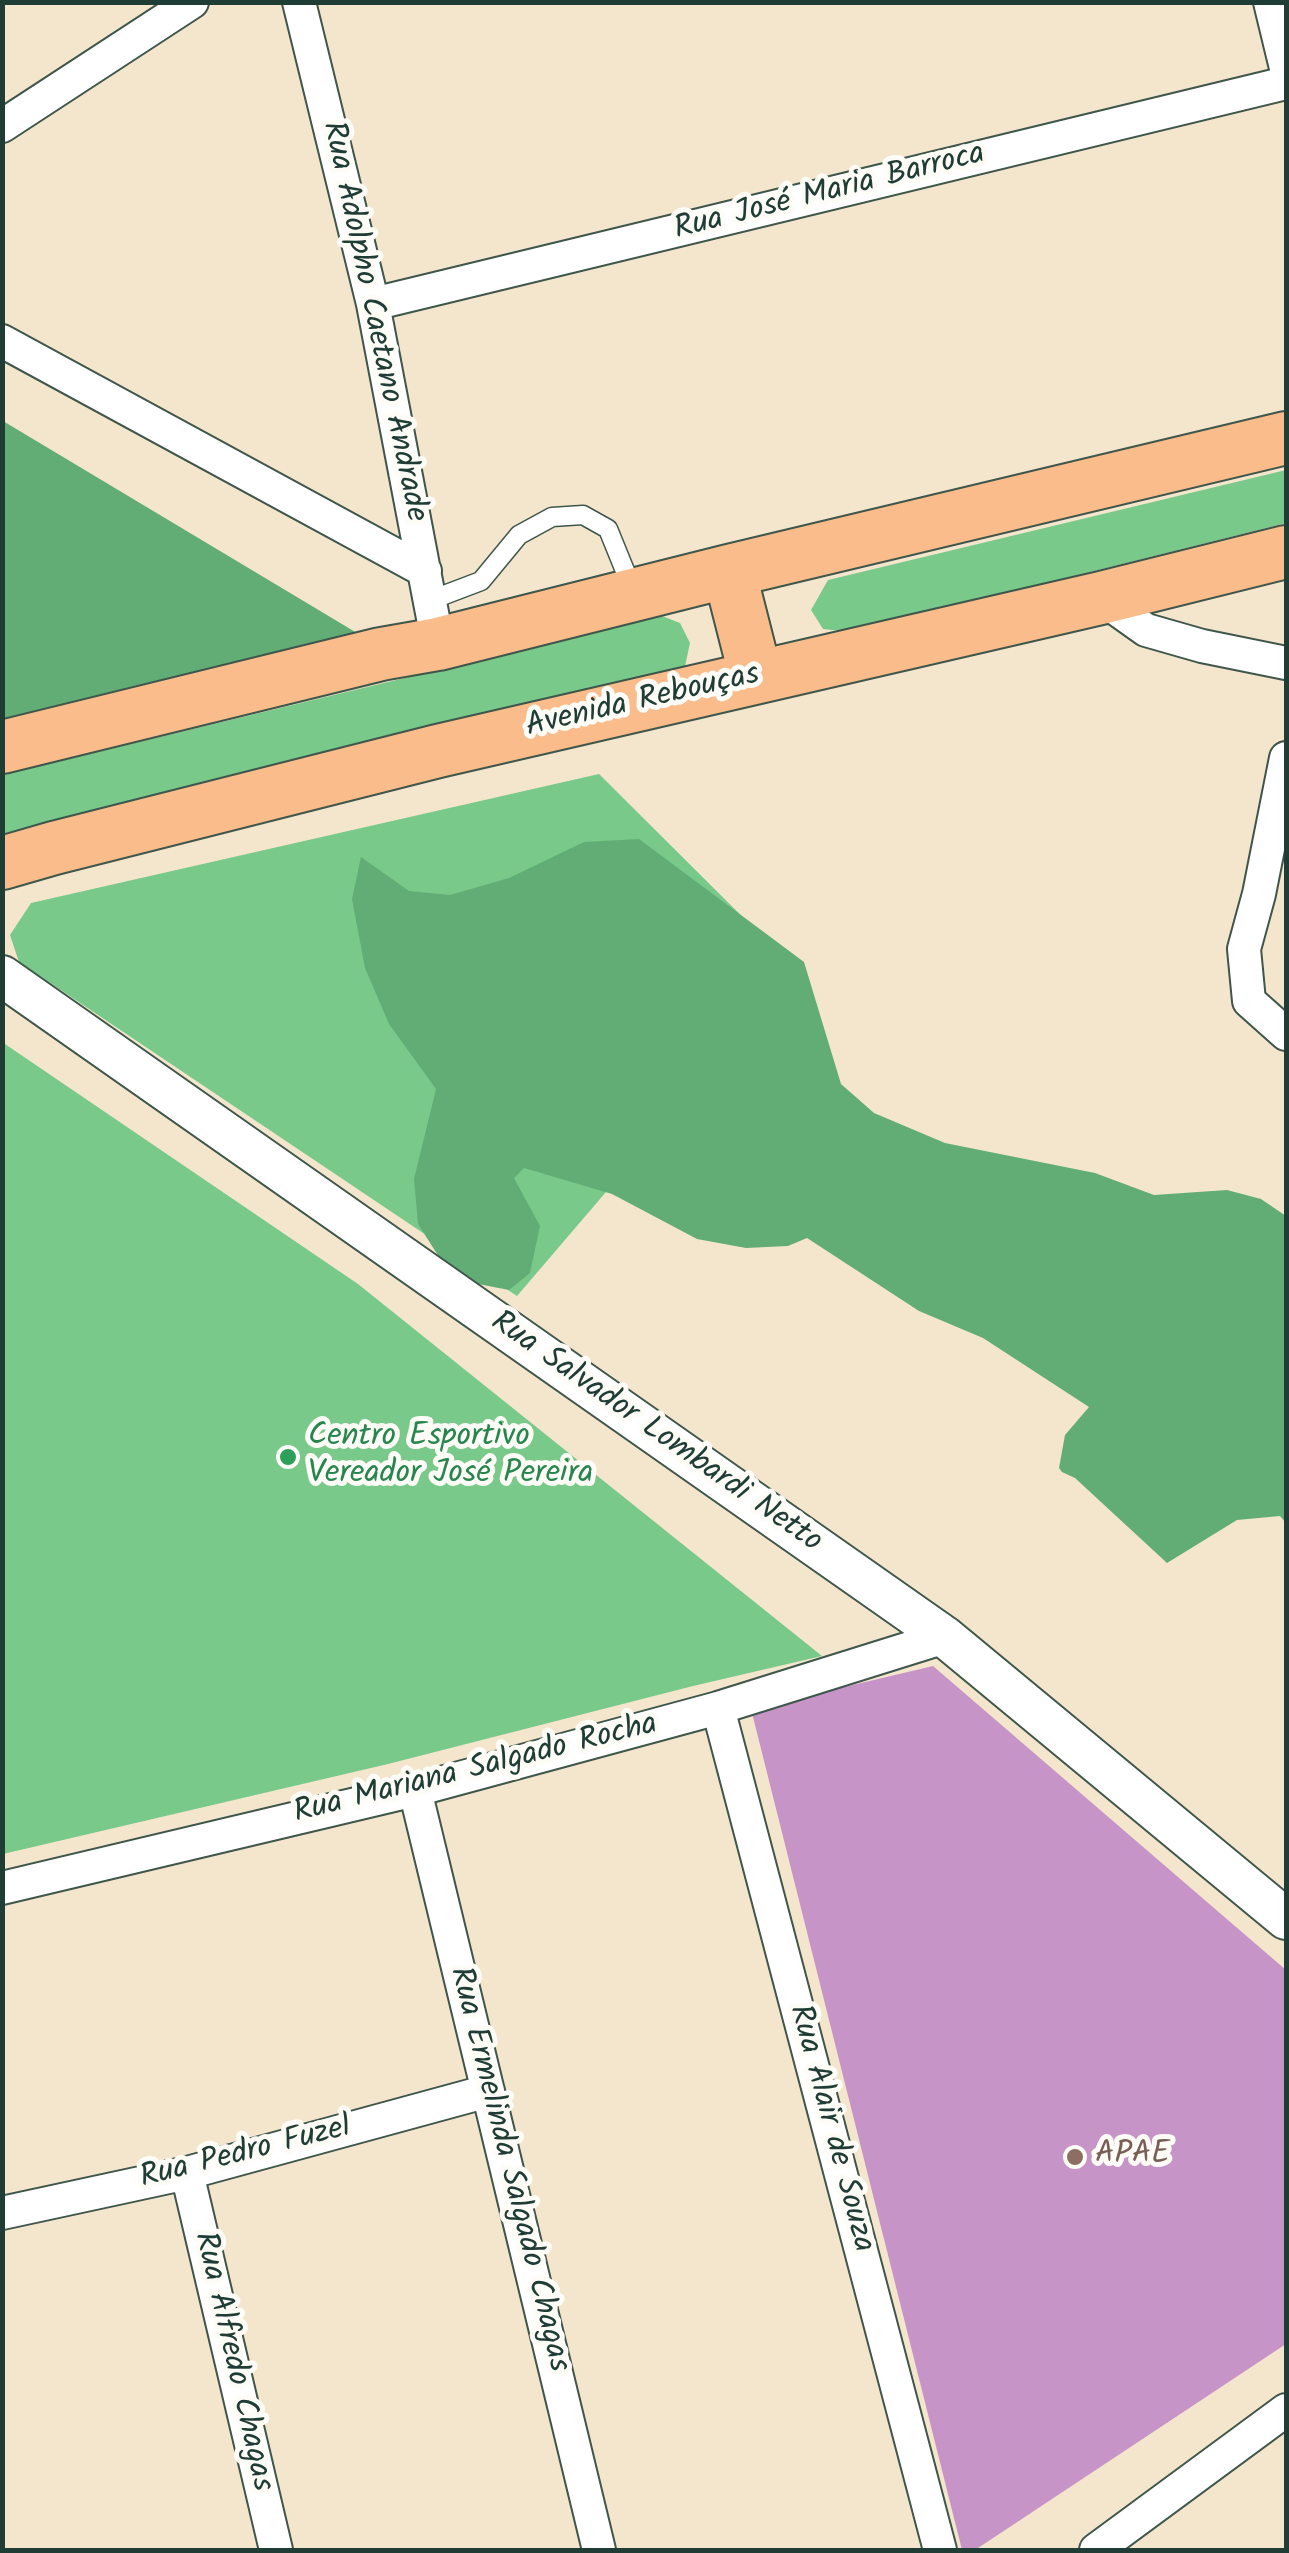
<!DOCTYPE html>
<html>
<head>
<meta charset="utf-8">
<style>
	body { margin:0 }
	#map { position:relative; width:1289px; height:2553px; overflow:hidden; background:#f4e6cd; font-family:Kalam,sans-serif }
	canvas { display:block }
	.frame { position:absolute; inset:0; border:5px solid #1f3d34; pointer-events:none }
</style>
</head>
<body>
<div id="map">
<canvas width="1289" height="2553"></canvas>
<div class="frame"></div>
</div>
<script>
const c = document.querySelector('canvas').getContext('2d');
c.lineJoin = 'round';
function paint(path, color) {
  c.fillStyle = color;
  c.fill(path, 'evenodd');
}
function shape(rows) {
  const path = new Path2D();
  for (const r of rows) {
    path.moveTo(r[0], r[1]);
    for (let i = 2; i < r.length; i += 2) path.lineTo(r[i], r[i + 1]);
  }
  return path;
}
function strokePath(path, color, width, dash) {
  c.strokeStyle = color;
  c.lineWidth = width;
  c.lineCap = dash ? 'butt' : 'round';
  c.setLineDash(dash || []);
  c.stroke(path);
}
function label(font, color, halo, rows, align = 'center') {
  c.font = font + ' Kalam,sans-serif';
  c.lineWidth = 10;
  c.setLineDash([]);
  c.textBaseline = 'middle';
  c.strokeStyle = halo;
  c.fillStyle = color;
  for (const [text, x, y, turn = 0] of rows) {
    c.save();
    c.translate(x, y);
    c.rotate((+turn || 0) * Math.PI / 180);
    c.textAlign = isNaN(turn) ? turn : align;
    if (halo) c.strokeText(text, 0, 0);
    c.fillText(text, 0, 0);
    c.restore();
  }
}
const green = shape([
	[1286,470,1286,523,851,632,823,629,811,610,828,580],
	[662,616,680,623,690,643,684,671,3,840,2,775],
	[599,774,796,970,517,1296,19,962,10,935,31,903],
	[2,1042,358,1284,822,1656,693,1686,388,1764,3,1854]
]);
const forest = shape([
	[3,421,377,645,3,736],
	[639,839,804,962,841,1084,874,1113,945,1143,1095,1173,1154,1195,1227,1190,1261,1199,1286,1216,1286,1523,1280,1516,1237,1520,1167,1563,1075,1478,1062,1472,1059,1468,1065,1435,1089,1407,983,1338,919,1311,807,1238,788,1246,746,1248,697,1239,612,1194,524,1168,514,1178,540,1226,530,1273,509,1290,473,1283,439,1257,418,1224,414,1179,436,1089,389,1024,365,968,352,899,361,857,409,891,450,895,509,878,584,842]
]);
const building = shape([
	[933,1666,1286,1970,1286,2344,975,2550,962,2550,751,1709]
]);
const service = shape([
	[431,600,481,581,519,535,552,517,583,515,608,529,632,588]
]);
const minor = shape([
	[299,2,373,304,438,644],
	[1270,2,1286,68],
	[2,126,192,2],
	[373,304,1286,83],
	[2,341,425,571],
	[1101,598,1146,630,1202,646,1286,663],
	[1286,758,1259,894,1244,949,1249,1001,1286,1034],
	[718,1708,940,2550],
	[415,1790,599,2550],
	[2,1888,415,1790,718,1708,945,1637],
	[187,2173,276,2550],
	[2,2213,187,2173,488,2091],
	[1096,2550,1286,2410]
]);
const tertiary = shape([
	[2,976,945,1637,1286,1919]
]);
const primary = shape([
	[729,571,756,677],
	[2,747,381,654,438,644,729,571,1286,438],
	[2,863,54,848,438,751,1101,598,1286,552]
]);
const markers = [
	[288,1457,10,"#2e9e5b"],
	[1075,2157,10,"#8d6e63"]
];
const streetNames = [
	["Rua José Maria Barroca",830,194,-14],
	["Rua Adolpho Caetano Andrade",372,322,78],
	["Avenida Rebouças",643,703,-13],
	["Rua Salvador Lombardi Netto",655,1434,35],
	["Rua Mariana Salgado Rocha",476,1771,-14],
	["Rua Alair de Souza",829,2129,75],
	["Rua Pedro Fuzel",246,2155,-14],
	["Rua Ermelinda Salgado Chagas",507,2170,76],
	["Rua Alfredo Chagas",231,2362,77]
];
const leisureNames = [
	["Centro Esportivo",308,1439],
	["Vereador José Pereira",308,1476]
];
const educationNames = [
	["APAE",1095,2157]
];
paint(green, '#79c98a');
paint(forest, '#62ad76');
paint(building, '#c794c8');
strokePath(service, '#3f564b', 21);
strokePath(minor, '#3f564b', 36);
strokePath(tertiary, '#3f564b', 44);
strokePath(primary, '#3f564b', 56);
strokePath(service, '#fff', 18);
strokePath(minor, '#fff', 32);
strokePath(tertiary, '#fff', 40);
strokePath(primary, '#fabc8b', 52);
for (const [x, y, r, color] of markers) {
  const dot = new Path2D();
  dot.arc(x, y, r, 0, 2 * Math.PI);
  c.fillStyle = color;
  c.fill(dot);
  strokePath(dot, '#fdfcf7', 4);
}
label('32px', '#1f3d34', '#fdfcf7', streetNames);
label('32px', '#27864d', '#fdfcf7', leisureNames, 'left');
label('32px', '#785e54', '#fdfcf7', educationNames, 'left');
</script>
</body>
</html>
